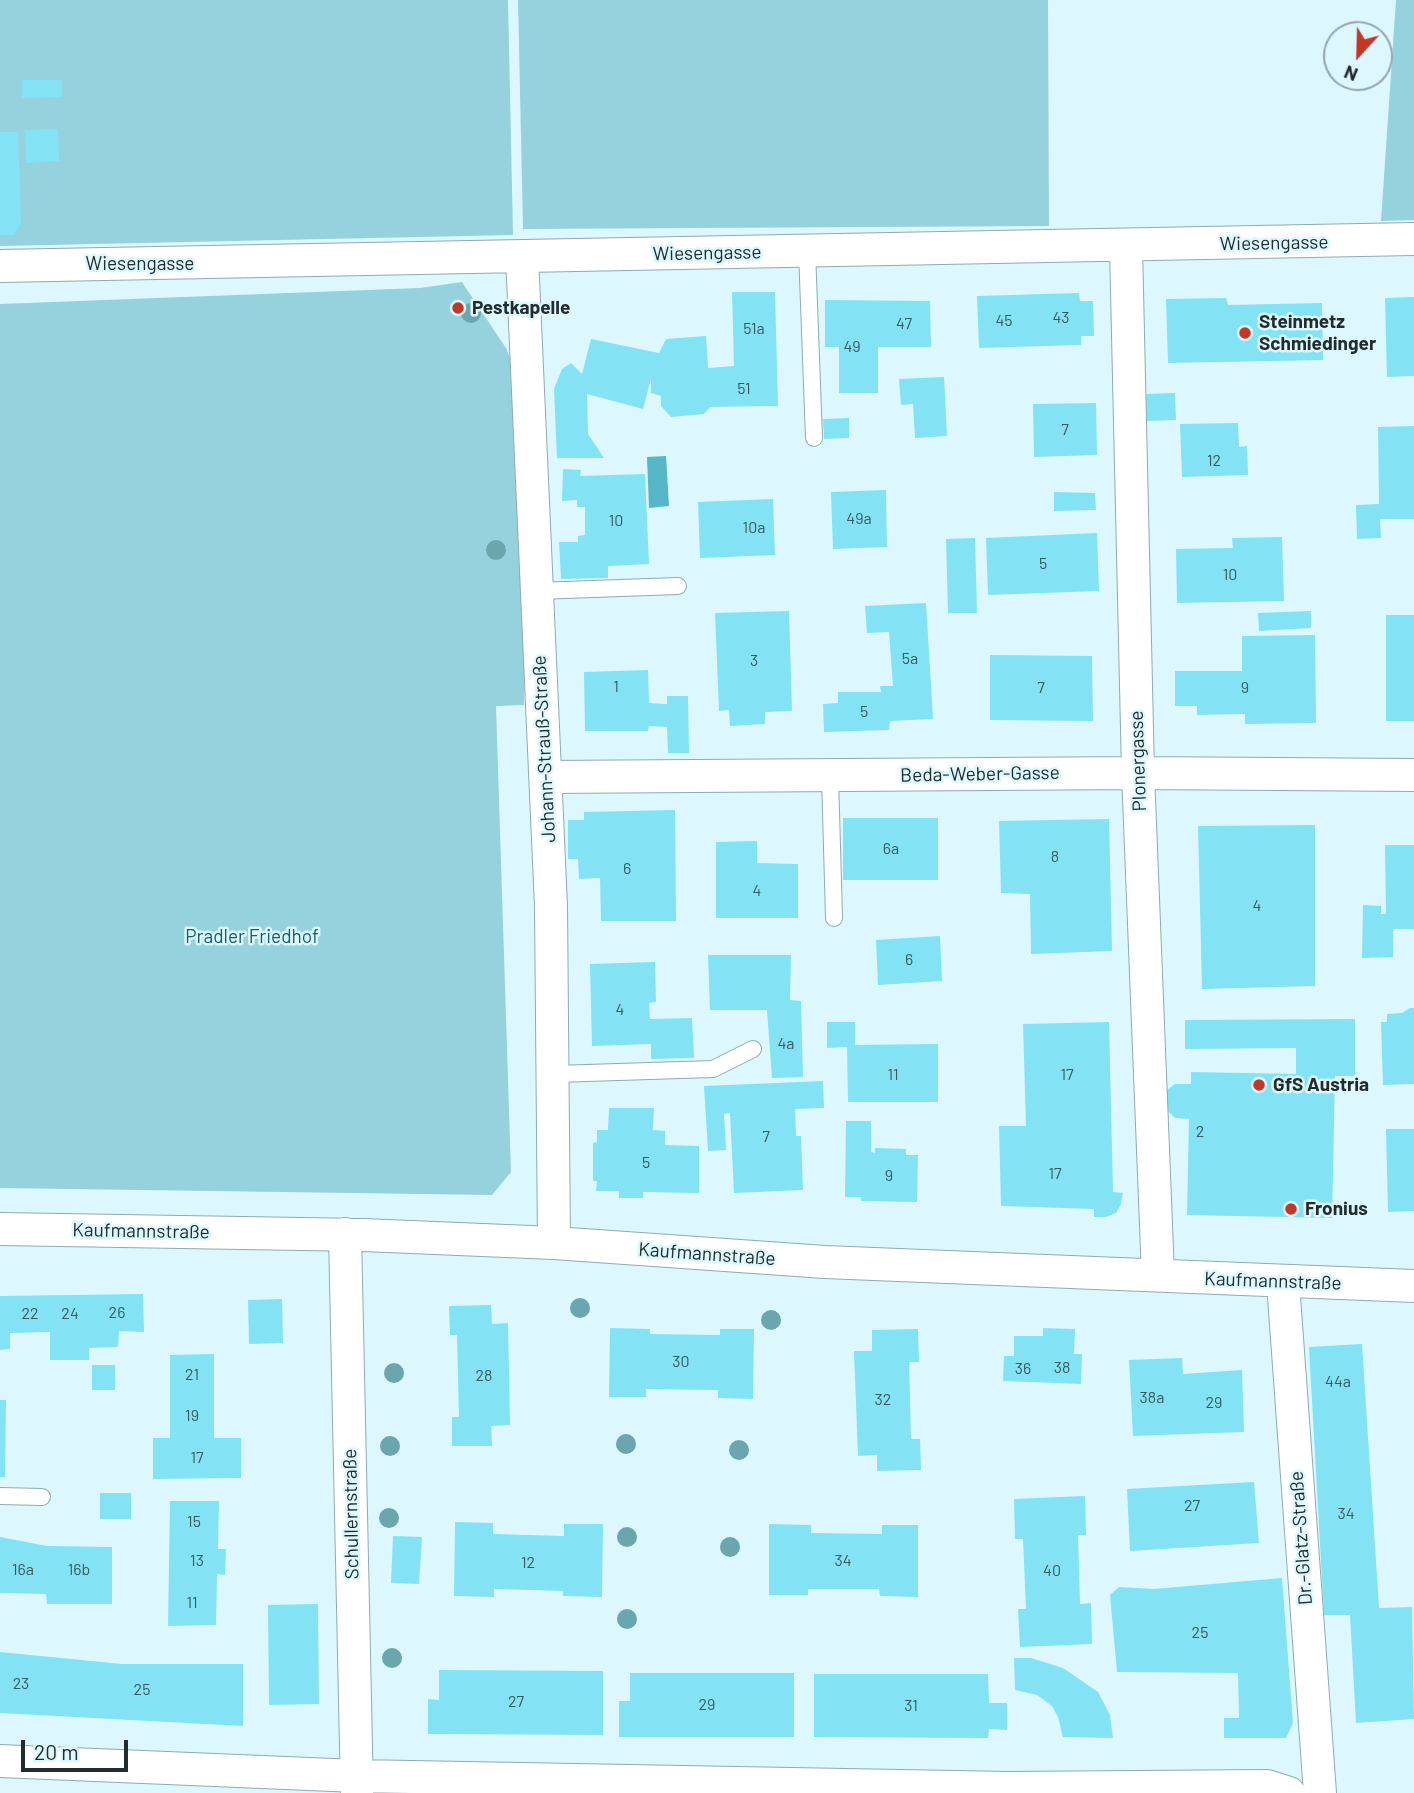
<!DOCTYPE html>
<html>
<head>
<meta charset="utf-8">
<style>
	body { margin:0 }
	#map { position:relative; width:1414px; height:1793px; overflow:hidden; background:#dcf8fe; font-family:Barlow,sans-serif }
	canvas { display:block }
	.north { position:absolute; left:1323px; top:21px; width:70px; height:70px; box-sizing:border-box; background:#dcf8fe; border:2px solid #92a6ab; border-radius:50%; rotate:202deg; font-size:19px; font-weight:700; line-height:28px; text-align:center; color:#222c2e }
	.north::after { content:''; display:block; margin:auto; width:24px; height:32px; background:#c33727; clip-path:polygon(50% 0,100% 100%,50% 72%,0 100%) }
	.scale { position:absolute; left:21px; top:1740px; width:107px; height:32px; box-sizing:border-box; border:4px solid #222c2e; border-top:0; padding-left:9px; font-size:21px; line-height:24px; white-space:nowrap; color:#222c2e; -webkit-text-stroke:5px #dcf8fe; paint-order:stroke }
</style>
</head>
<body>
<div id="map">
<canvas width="1414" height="1793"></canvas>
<div class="north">N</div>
<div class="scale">20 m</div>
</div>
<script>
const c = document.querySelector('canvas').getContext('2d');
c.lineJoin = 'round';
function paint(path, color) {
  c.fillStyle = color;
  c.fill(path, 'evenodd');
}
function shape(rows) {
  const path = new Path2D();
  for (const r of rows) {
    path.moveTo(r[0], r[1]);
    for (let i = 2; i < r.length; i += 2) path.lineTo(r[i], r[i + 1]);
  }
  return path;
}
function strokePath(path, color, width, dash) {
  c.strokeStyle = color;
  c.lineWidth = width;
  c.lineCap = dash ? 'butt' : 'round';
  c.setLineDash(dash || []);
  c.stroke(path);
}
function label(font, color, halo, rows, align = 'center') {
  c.font = font + ' Barlow,sans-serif';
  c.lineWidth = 5;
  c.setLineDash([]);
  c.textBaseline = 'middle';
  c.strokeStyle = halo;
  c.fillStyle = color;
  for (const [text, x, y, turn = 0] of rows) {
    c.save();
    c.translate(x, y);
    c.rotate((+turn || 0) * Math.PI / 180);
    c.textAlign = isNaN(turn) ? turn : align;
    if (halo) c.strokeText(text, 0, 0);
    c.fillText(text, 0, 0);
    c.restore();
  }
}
const green = shape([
	[0,0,508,0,513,235,0,246],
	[518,0,1048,0,1049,226,523,229],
	[1396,0,1414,0,1414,220,1381,221],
	[462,282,506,348,528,400,524,705,496,706,511,1172,492,1195,0,1188,0,304,420,288]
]);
const water = shape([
	[666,456,669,506,649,508,647,457]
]);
const building = shape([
	[22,80,62,80,62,97,22,98],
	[58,129,59,161,26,163,25,130],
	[0,132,18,132,21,224,13,235,0,235],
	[732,292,775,292,778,406,710,407,704,414,671,417,661,406,661,396,651,393,651,379,643,409,587,394,588,434,604,458,557,458,554,389,562,369,571,363,582,374,591,339,659,353,666,339,706,336,708,368,734,366],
	[1079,293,1080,301,1093,301,1094,336,1081,336,1081,345,979,348,977,296],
	[1414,297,1414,376,1387,377,1385,298],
	[1226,298,1228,305,1322,303,1323,360,1168,363,1166,299],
	[825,300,930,301,931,347,878,347,878,393,839,393,839,347,825,347],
	[944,377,947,436,915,438,913,404,901,405,899,379],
	[1175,393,1176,420,1147,421,1146,394],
	[1096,403,1097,455,1034,457,1033,404],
	[849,418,849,438,824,439,823,419],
	[1238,423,1239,447,1247,446,1248,475,1182,477,1180,424],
	[1414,426,1414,519,1380,519,1381,538,1357,539,1356,505,1379,504,1378,427],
	[563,469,581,470,580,476,645,474,649,564,608,566,608,578,561,579,559,542,578,542,578,536,585,535,585,507,577,507,577,500,562,501],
	[886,490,887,547,833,549,831,492],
	[1054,492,1095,493,1096,510,1054,511],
	[773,499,775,555,700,558,698,502],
	[1097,533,1099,591,988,595,986,538],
	[1282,537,1284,601,1177,603,1176,549,1233,548,1232,538],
	[975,538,977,613,948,613,946,539],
	[926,603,933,719,890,721,889,730,824,732,823,704,838,703,838,692,881,692,880,686,893,686,889,632,867,633,865,606],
	[789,611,792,711,765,712,765,724,730,726,729,710,719,711,715,613],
	[1311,611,1311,628,1259,631,1258,613],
	[1386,615,1414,615,1414,721,1386,721],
	[1315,635,1316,723,1245,724,1245,714,1197,715,1197,706,1175,706,1175,671,1242,671,1242,636],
	[990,655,1092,656,1093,721,990,720],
	[648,670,649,703,667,704,667,696,688,696,689,753,668,753,667,727,649,726,648,731,585,731,584,672],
	[675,810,676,921,601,921,600,878,579,879,578,859,568,859,568,820,584,820,584,812],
	[843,818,938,818,938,880,843,880],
	[1109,819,1112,951,1031,954,1030,894,1001,893,999,821],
	[1315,825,1315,986,1202,989,1198,826],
	[757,841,757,863,798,864,798,918,716,918,716,842],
	[1385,845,1414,845,1414,929,1393,929,1393,957,1362,958,1363,905,1381,906,1381,914,1386,914],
	[940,936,942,981,878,985,876,940],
	[708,955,791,955,790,1000,801,1001,803,1077,772,1078,767,1010,710,1010],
	[655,962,656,1002,649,1003,650,1019,692,1018,694,1058,651,1059,651,1044,592,1046,590,964],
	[1410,1008,1414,1008,1414,1084,1383,1085,1381,1022,1387,1022,1387,1014,1402,1013],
	[1355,1019,1355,1076,1335,1076,1332,1218,1187,1215,1189,1119,1175,1118,1164,1107,1164,1092,1175,1084,1191,1084,1191,1072,1296,1074,1296,1048,1185,1049,1185,1020],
	[827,1022,855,1022,855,1045,938,1044,938,1102,848,1102,847,1047,827,1048],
	[1109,1022,1113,1192,1123,1193,1121,1204,1116,1213,1106,1217,1094,1217,1094,1209,1001,1206,999,1126,1026,1126,1023,1024],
	[823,1081,824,1108,795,1109,796,1136,801,1136,803,1190,734,1193,730,1113,724,1114,726,1150,708,1151,704,1086],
	[609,1108,654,1108,653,1130,665,1131,665,1145,699,1146,699,1193,643,1192,643,1198,619,1198,619,1191,596,1191,597,1181,593,1181,593,1143,597,1142,597,1130,608,1130],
	[846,1121,871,1121,871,1152,875,1153,875,1148,906,1149,906,1155,918,1155,917,1202,861,1201,861,1197,845,1197],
	[1386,1129,1414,1129,1414,1211,1388,1212],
	[143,1294,144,1332,119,1331,118,1347,89,1348,89,1360,50,1360,50,1332,10,1333,10,1349,0,1350,0,1296],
	[282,1299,283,1343,249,1344,248,1300],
	[491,1305,492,1324,508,1323,510,1425,491,1426,492,1446,452,1446,452,1417,459,1417,457,1335,450,1335,449,1306],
	[610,1328,650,1329,650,1334,720,1335,720,1329,754,1329,753,1399,718,1398,718,1390,646,1389,646,1397,609,1397],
	[1043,1328,1075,1329,1074,1354,1082,1354,1081,1384,1003,1381,1004,1356,1014,1356,1014,1336,1043,1336],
	[918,1329,919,1362,909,1362,911,1439,920,1439,921,1470,877,1471,877,1455,858,1456,854,1351,872,1351,872,1330],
	[1362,1344,1379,1608,1412,1607,1414,1719,1356,1723,1350,1615,1324,1615,1309,1347],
	[214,1354,214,1438,241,1438,241,1478,153,1479,153,1438,170,1438,170,1355],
	[1182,1358,1183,1374,1242,1370,1244,1432,1133,1436,1129,1360],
	[92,1365,115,1365,115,1390,92,1390],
	[0,1400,6,1400,5,1477,0,1477],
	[1254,1482,1259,1543,1130,1551,1127,1489],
	[100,1493,131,1493,131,1519,100,1519],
	[1085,1496,1086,1535,1078,1535,1080,1604,1091,1603,1092,1644,1020,1647,1018,1609,1026,1609,1023,1539,1015,1539,1014,1499],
	[170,1501,219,1501,218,1549,226,1549,225,1575,217,1574,216,1625,168,1626],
	[455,1522,493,1523,493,1534,564,1536,564,1524,603,1524,602,1597,563,1596,563,1591,494,1589,494,1597,454,1596],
	[769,1524,811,1525,811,1533,882,1534,882,1525,918,1525,918,1597,880,1596,879,1589,808,1589,808,1595,769,1595],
	[393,1536,422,1537,419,1584,391,1583],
	[0,1537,47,1546,112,1547,112,1604,47,1604,46,1594,0,1593],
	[1282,1578,1293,1723,1286,1738,1224,1738,1224,1718,1239,1718,1238,1673,1117,1672,1110,1595,1119,1587,1154,1589],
	[318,1604,319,1704,269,1705,268,1605],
	[0,1652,122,1664,243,1664,243,1726,0,1713],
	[1014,1658,1031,1658,1063,1668,1098,1692,1110,1715,1113,1738,1063,1737,1058,1717,1052,1706,1037,1695,1015,1690],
	[439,1670,603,1671,603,1735,428,1734,428,1699,439,1700],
	[630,1673,794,1673,794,1737,619,1737,619,1701,630,1701],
	[814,1674,988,1674,989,1703,1007,1703,1007,1730,989,1729,988,1738,814,1737]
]);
const lane = shape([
	[807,251,814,438],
	[536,591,678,586],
	[830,776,834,918],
	[555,1074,713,1069,753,1049],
	[0,1496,42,1497]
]);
const street = shape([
	[1126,246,1138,773,1158,1275],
	[522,256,551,906,554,1243],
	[0,266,1414,239],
	[547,777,1138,773,1414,775],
	[0,1229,363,1235,554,1243,825,1262,1414,1286],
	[345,1234,357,1793],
	[1283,1283,1320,1793],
	[0,1761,357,1776,1008,1788,1267,1786,1289,1793]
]);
const trees = [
	[471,313],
	[496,550],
	[580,1308],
	[771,1320],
	[394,1373],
	[626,1444],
	[390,1446],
	[739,1450],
	[389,1518],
	[627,1537],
	[730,1547],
	[627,1619],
	[392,1658]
];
const markers = [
	[458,308,7,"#c33727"],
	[1245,333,7,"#c33727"],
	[1259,1085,7,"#c33727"],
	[1291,1209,7,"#c33727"]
];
const numberNames = [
	["43",1061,318],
	["45",1004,321],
	["47",904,324],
	["51a",754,329],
	["49",852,347],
	["51",744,389],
	["7",1065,430],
	["12",1214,461],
	["49a",859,519],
	["10",616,521],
	["10a",754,528],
	["5",1043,564],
	["10",1230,575],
	["5a",910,659],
	["3",754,661],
	["1",616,687],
	["7",1041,688],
	["9",1245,688],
	["5",864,712],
	["6a",891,849],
	["8",1055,857],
	["6",627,869],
	["4",757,891],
	["4",1257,906],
	["6",909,960],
	["4",620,1010],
	["4a",786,1044],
	["11",893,1075],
	["17",1067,1075],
	["2",1200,1132],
	["7",766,1137],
	["5",646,1163],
	["17",1055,1174],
	["9",889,1176],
	["26",117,1313],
	["22",30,1314],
	["24",70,1314],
	["30",681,1362],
	["38",1062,1368],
	["36",1023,1369],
	["21",192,1375],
	["28",484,1376],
	["44a",1338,1382],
	["38a",1152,1398],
	["32",883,1400],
	["29",1214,1403],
	["19",192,1416],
	["17",197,1458],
	["27",1192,1506],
	["34",1346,1514],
	["15",194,1522],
	["13",197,1561],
	["34",843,1561],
	["12",528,1563],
	["16a",23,1570],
	["16b",79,1570],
	["40",1052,1571],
	["11",192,1603],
	["25",1200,1633],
	["23",21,1684],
	["25",142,1690],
	["27",516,1702],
	["29",707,1705],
	["31",911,1706]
];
const streetNames = [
	["Wiesengasse",1274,243,-1],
	["Wiesengasse",707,253,-1],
	["Wiesengasse",140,264],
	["Johann-Strauß-Straße",544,749,-93],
	["Plonergasse",1138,761,-92],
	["Beda-Weber-Gasse",980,774,-1],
	["Kaufmannstraße",141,1231,1],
	["Kaufmannstraße",707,1254,4],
	["Kaufmannstraße",1273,1281,2],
	["Schullernstraße",351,1514,-91],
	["Dr.-Glatz-Straße",1301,1538,-94]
];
const poiNames = [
	["Pestkapelle",472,308],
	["Steinmetz",1259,322],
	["Schmiedinger",1259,344],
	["GfS Austria",1273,1085],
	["Fronius",1305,1209]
];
const parkNames = [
	["Pradler Friedhof",252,937]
];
paint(green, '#96d2dd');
paint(water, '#55b6c7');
paint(building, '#83e3f4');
strokePath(lane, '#90aaaf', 18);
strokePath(street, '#90aaaf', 34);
strokePath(lane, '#fff', 16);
strokePath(street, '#fff', 32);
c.fillStyle = '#6ba5ae';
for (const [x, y] of trees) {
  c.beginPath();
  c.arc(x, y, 10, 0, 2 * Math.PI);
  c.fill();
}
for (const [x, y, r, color] of markers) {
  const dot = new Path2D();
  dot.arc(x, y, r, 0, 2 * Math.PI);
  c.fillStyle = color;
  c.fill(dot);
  strokePath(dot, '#dcf8fe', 2.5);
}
label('16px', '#3a5a60', null, numberNames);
label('19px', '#222c2e', '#dcf8fe', streetNames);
label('bold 19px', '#222c2e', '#dcf8fe', poiNames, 'left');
label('19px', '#0f616d', '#dcf8fe', parkNames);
</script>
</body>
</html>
